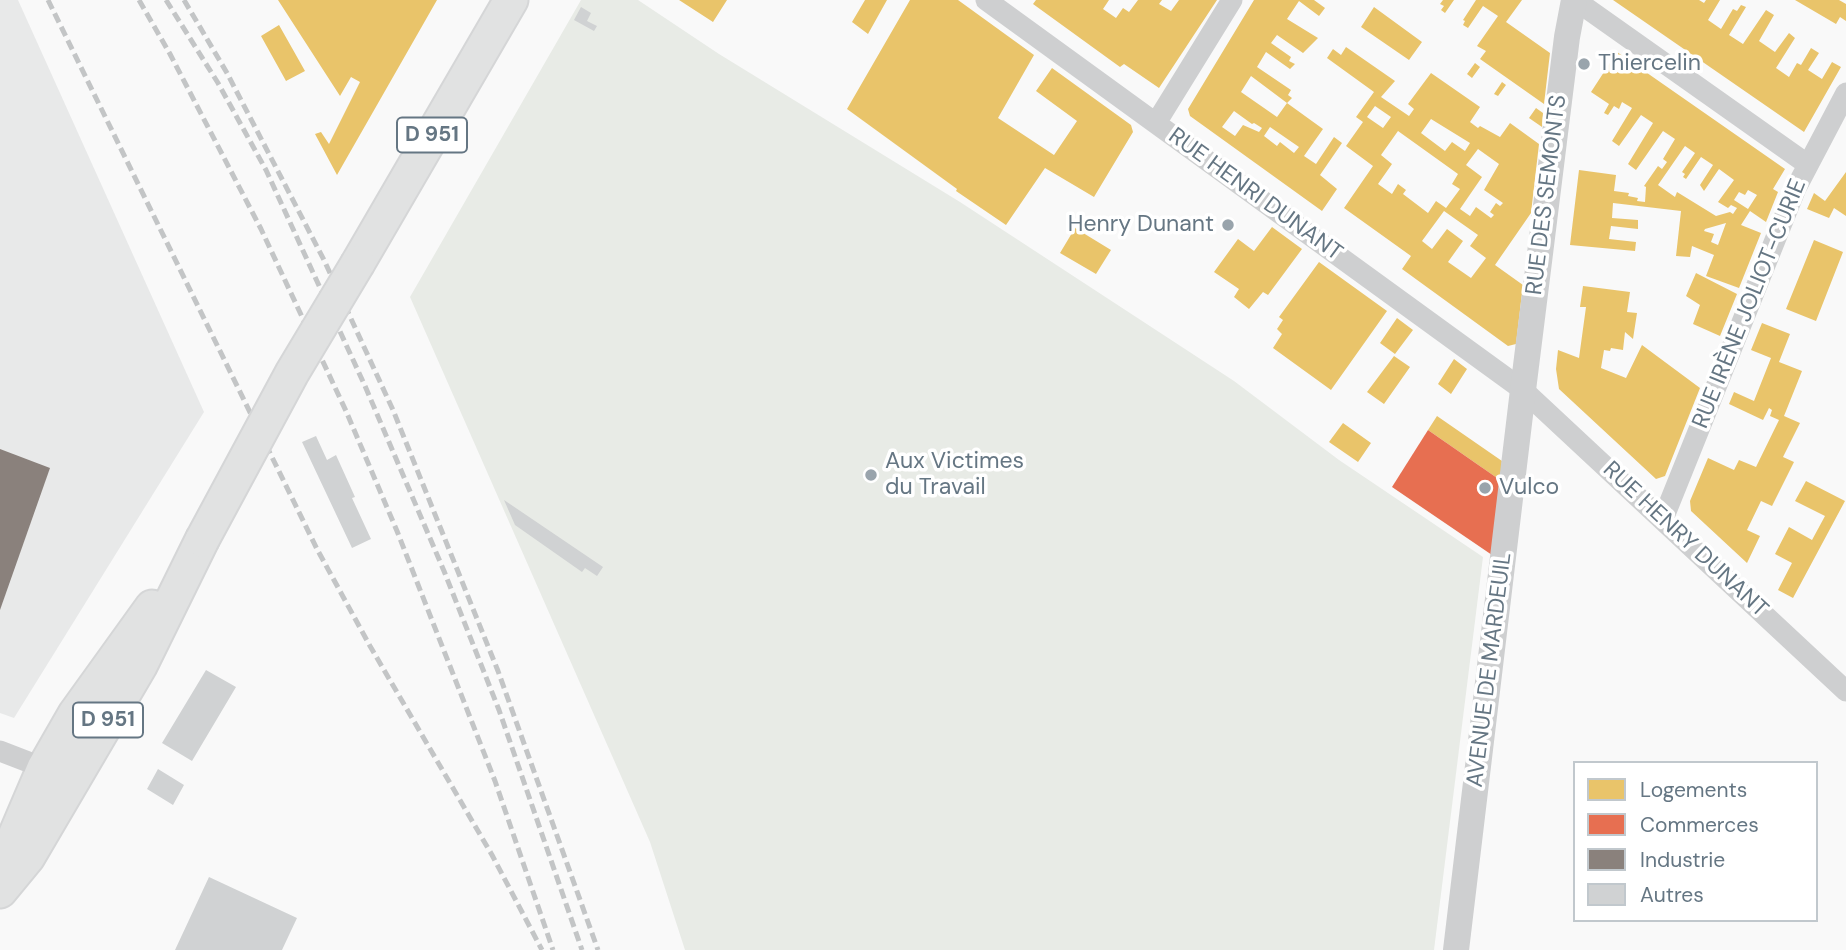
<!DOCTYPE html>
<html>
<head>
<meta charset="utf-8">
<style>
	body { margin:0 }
	#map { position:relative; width:1846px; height:950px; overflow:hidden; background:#f9f9f9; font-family:"DM Sans",sans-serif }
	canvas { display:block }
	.legend { position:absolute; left:1573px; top:761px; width:245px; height:161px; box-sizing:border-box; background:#fff; border:2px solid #c1c8cd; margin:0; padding:9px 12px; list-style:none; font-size:21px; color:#657683 }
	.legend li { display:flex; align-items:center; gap:14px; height:35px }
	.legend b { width:35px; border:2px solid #c1c8cd }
</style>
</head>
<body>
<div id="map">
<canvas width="1846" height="950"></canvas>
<ul class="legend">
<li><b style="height:19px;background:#e9c46a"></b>Logements</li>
<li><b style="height:19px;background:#e76f51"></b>Commerces</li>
<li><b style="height:19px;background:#8a817c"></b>Industrie</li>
<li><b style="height:19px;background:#d0d2d3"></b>Autres</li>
</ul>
</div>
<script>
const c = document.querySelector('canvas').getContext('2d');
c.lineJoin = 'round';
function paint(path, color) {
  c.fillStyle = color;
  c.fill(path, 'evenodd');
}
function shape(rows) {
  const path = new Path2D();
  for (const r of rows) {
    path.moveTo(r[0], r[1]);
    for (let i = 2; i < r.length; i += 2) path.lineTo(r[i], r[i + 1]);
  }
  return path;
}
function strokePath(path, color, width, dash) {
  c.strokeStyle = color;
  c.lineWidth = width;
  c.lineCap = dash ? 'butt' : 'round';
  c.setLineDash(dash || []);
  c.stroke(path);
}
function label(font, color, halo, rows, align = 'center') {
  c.font = font + ' "DM Sans",sans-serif';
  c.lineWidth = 7;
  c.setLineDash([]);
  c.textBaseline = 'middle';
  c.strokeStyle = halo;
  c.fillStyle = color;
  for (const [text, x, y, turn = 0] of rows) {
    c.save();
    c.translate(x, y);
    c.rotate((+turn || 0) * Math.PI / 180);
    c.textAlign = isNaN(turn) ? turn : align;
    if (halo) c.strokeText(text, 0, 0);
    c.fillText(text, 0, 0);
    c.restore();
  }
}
const built = shape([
	[0,0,18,0,204,412,14,718,0,713]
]);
const green = shape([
	[581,0,638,0,719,54,960,202,1234,381,1339,460,1483,557,1434,950,685,950,650,842,410,297]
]);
const homes = shape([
	[278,0,437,0,337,175,315,134,321,132,329,144,360,82,351,77,340,96],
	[679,0,727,0,713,22],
	[865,0,887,0,868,34,852,22],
	[910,0,958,0,1034,55,998,118,1054,155,1077,121,1036,91,1052,68,1131,125,1133,132,1094,197,1045,168,1006,225,956,191,957,189,847,109],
	[1036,0,1109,0,1103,9,1116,18,1123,8,1129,12,1138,0,1162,0,1159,4,1171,11,1179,0,1217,0,1159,88,1124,64,1120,67,1033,4],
	[1254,0,1314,0,1325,8,1319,16,1299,1,1287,19,1318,38,1303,53,1277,35,1271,43,1291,57,1289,61,1295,64,1290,69,1266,52,1257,67,1291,90,1288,95,1292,98,1287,103,1251,76,1241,92,1277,117,1287,103,1323,129,1304,156,1316,164,1334,137,1342,143,1320,175,1337,189,1322,211,1190,116,1188,109],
	[1234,111,1252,124,1254,123,1262,128,1259,132,1243,125,1235,136,1222,127],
	[1270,127,1299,147,1294,153,1280,142,1277,146,1264,136],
	[1443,0,1454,0,1445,13,1441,10,1444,6,1440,4],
	[1476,0,1522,0,1506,22,1550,53,1544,104,1480,59,1486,51,1477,46,1498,16,1483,6,1468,28,1463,25,1465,21,1463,20],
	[1613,0,1699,0,1704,3,1706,0,1720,0,1708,20,1721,29,1733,9,1737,11,1741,5,1746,7,1729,35,1743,44,1766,10,1774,15,1759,41,1775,52,1789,33,1795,38,1776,68,1789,77,1797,63,1801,65,1811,48,1819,53,1808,70,1822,79,1832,62,1841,67,1804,132],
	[1795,0,1839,0,1846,4,1846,21,1840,17,1836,24],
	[1374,7,1422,42,1409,60,1361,27],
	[279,25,305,71,286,81,261,36],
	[1346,47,1395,81,1381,97,1409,116,1414,109,1408,104,1431,73,1480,107,1470,122,1478,128,1480,126,1500,137,1510,123,1539,144,1531,213,1495,265,1523,285,1516,344,1508,346,1402,269,1411,256,1344,208,1373,166,1346,146,1363,122,1356,117,1374,92,1327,58,1333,49,1341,55],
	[1375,106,1391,117,1383,128,1367,117],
	[1431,119,1470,143,1465,151,1452,142,1445,151,1421,133],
	[1398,131,1458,174,1452,184,1460,189,1446,208,1436,201,1428,213,1403,194,1406,190,1398,184,1392,194,1378,184,1392,164,1381,155],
	[1478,149,1499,164,1484,190,1503,203,1500,206,1496,203,1490,212,1494,215,1491,218,1476,207,1470,216,1460,209,1482,177,1466,165],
	[1444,211,1478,235,1470,246,1486,258,1471,278,1448,262,1463,241,1447,229,1432,249,1422,241],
	[1617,52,1785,169,1773,189,1778,192,1766,222,1750,211,1741,225,1761,233,1739,288,1706,276,1714,255,1692,246,1690,257,1676,256,1681,211,1613,203,1612,218,1638,220,1638,229,1611,226,1609,239,1636,242,1635,251,1570,245,1579,170,1616,175,1614,191,1629,193,1628,196,1638,198,1637,201,1645,202,1646,187,1644,186,1658,166,1662,169,1667,162,1663,159,1675,139,1663,131,1636,170,1628,164,1653,123,1641,115,1619,146,1612,141,1632,108,1622,102,1619,109,1614,106,1608,115,1604,113,1609,104,1591,92],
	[1685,146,1695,153,1682,172,1685,174,1683,177,1686,179,1701,157,1713,165,1700,185,1704,191,1719,169,1734,180,1718,202,1728,208,1731,205,1737,208,1733,214,1730,212,1716,216,1677,192,1675,197,1658,185],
	[1748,190,1757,195,1748,209,1734,200,1739,192,1745,195],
	[1726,223,1718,245,1711,242,1714,234,1704,231,1705,229],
	[1475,63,1480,67,1472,78,1467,74],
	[1502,82,1506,85,1498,96,1494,94],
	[1536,108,1543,113,1542,127,1529,118],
	[1846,172,1846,216,1834,208,1829,218,1807,209,1814,193,1825,201],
	[1272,227,1302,249,1268,295,1263,292,1249,309,1234,297,1239,289,1214,272,1238,239,1254,251],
	[1075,228,1111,250,1096,274,1060,253],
	[1814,240,1843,252,1816,321,1786,309],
	[1319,262,1387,311,1331,390,1273,348,1282,334,1277,329,1283,320,1279,317],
	[1696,273,1737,294,1720,336,1693,324,1700,305,1686,296],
	[1583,286,1630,292,1627,312,1637,313,1633,339,1625,332,1623,350,1611,348,1610,351,1604,350,1601,368,1626,378,1642,345,1700,388,1665,476,1656,479,1559,389,1556,369,1558,350,1579,358,1586,307,1580,307],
	[1397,318,1413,330,1395,354,1380,343],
	[1762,323,1790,334,1779,362,1802,371,1784,416,1800,423,1783,457,1794,462,1772,506,1761,501,1747,530,1760,536,1747,563,1691,511,1690,501,1708,458,1734,470,1739,460,1756,467,1779,420,1770,416,1772,410,1769,408,1763,420,1729,404,1734,392,1754,401,1771,358,1751,350],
	[1394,356,1410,367,1384,404,1367,392],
	[1454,359,1467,369,1451,394,1438,384],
	[1437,416,1502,461,1500,480,1428,430],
	[1343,423,1371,443,1358,462,1329,442],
	[1806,481,1845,501,1793,598,1778,590,1792,563,1775,554,1789,527,1812,540,1825,516,1795,501]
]);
const shops = shape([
	[1428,430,1500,480,1492,555,1392,487]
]);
const industry = shape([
	[0,449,50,468,0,610]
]);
const building = shape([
	[581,7,591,13,587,21,597,26,594,31,574,20],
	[316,436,327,460,336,455,355,497,352,498,371,539,352,548,302,442],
	[504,500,603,567,597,576,585,568,582,572,515,525],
	[206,670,236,687,192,761,162,743],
	[158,769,184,785,173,805,147,789],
	[209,877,297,918,282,950,175,950]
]);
const minor = shape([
	[986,0,1523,390,1846,691],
	[1575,0,1807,164],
	[1156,123,1232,0],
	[1663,519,1796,188,1846,93],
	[0,751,44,768]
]);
const tertiary = shape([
	[1456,950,1523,390,1567,37,1574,0]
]);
const primary = shape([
	[358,263,511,0],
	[0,871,44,768,75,714,152,607],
	[0,891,28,857,140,666,202,540]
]);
const rail = shape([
	[48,0,317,549,370,646,492,855,542,950],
	[139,0,170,54,261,229,346,411,397,531,495,781,553,950],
	[166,0,218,83,266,170,365,386,444,571,499,710,582,950],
	[184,0,227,73,324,260,393,410,498,671,598,950]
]);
const primaryBridge = shape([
	[202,540,292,373,358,263]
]);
const markers = [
	[1584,64,7,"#99a4ac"],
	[1228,225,7,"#99a4ac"],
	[871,475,7,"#99a4ac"],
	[1485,488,7,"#99a4ac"]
];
const shields = [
	[432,135,70],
	[108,720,70]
];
const shieldNames = [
	["D 951",432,135],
	["D 951",108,720]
];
const poiNames = [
	["Thiercelin",1598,64],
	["Henry Dunant",1214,225,"right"],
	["Aux Victimes",885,462],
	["du Travail",885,488],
	["Vulco",1499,488]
];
const streetNames = [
	["RUE HENRI DUNANT",1255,195,36],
	["RUE DES SEMONTS",1547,195,-83],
	["RUE IRÈNE JOLIOT-CURIE",1750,304,-68],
	["RUE HENRY DUNANT",1685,540,43],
	["AVENUE DE MARDEUIL",1490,670,-83]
];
paint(built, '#e8e9e9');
paint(green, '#e8ebe6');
paint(homes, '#e9c46a');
paint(shops, '#e76f51');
paint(industry, '#8a817c');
paint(building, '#d0d2d3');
strokePath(primary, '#d5d6d7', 37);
strokePath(minor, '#cecfd0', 21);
strokePath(tertiary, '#cecfd0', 26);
strokePath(primary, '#e1e2e2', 33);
strokePath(rail, '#c3c5c6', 5, [10, 5]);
strokePath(primaryBridge, '#d5d6d7', 37, []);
strokePath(primaryBridge, '#e1e2e2', 33);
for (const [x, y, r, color] of markers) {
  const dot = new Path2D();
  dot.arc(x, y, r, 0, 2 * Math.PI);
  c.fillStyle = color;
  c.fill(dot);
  strokePath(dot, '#fff', 2.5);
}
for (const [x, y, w] of shields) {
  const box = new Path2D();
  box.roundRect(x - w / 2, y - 17.5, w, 35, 5);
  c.fillStyle = '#fff';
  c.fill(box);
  strokePath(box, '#657683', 2);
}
label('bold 21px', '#657683', null, shieldNames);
label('23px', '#657683', '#fff', poiNames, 'left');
label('23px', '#657683', '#fff', streetNames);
</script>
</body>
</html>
